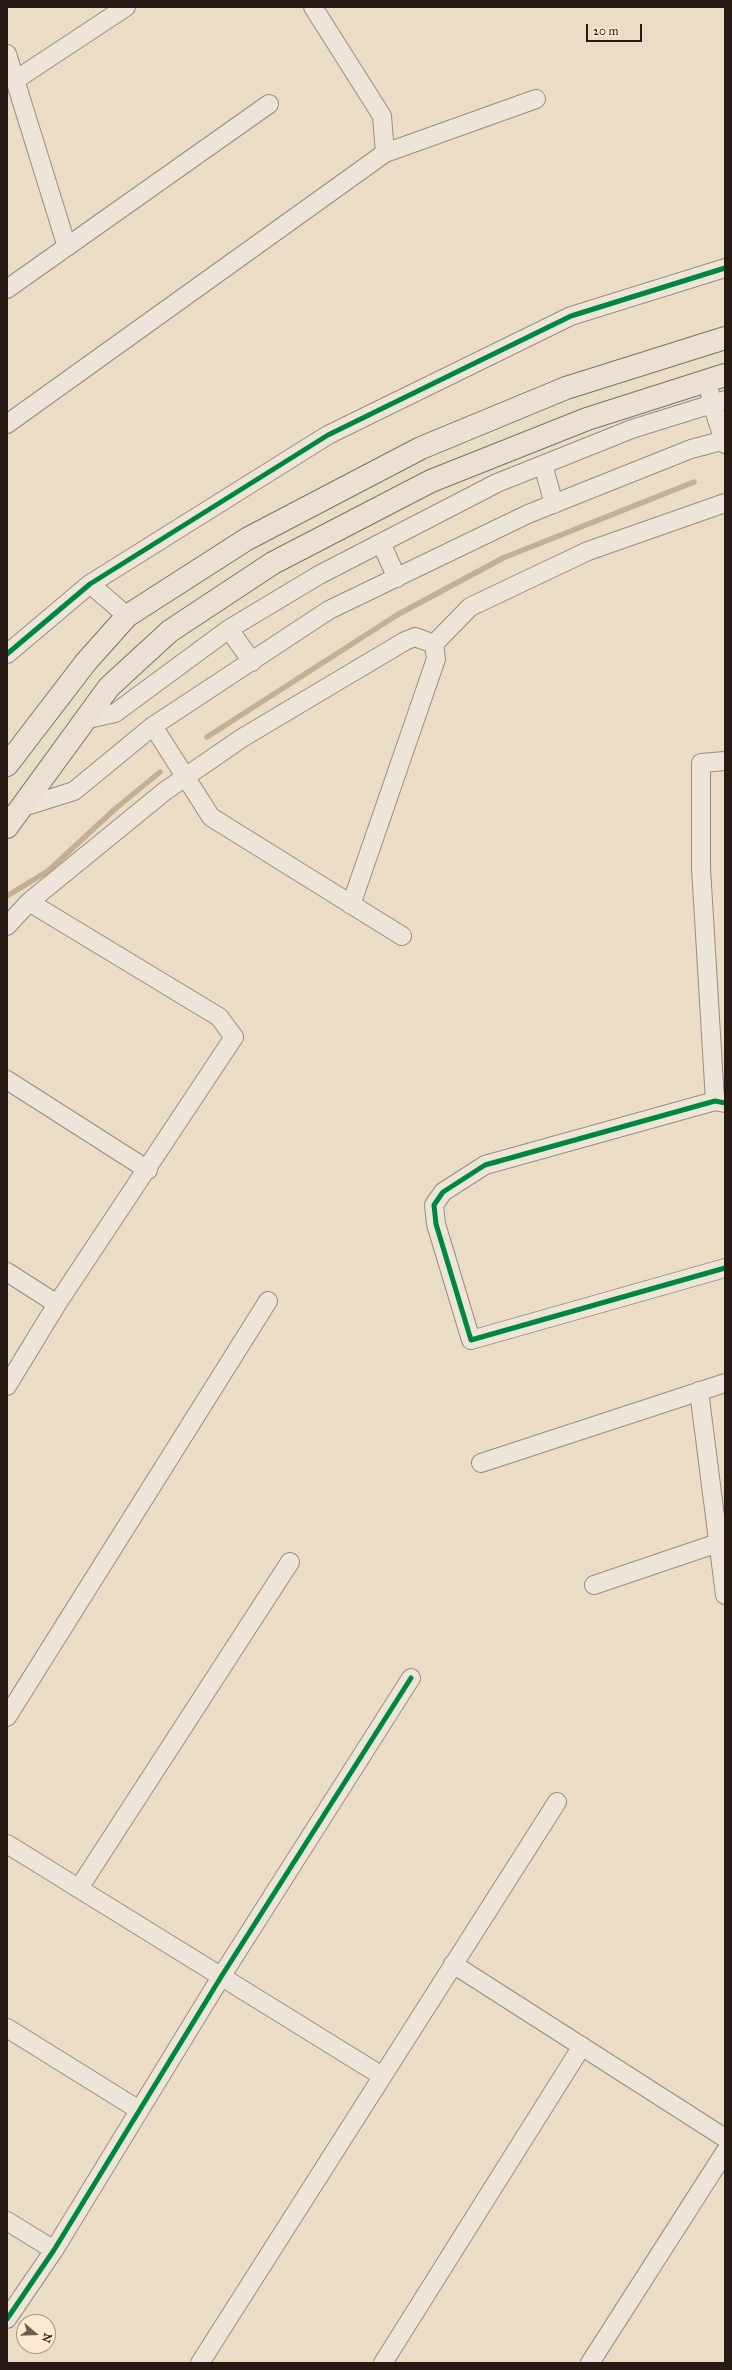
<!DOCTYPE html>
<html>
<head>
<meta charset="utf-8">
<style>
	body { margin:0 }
	#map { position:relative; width:732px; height:2370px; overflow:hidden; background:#ebdcc5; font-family:"IM FELL Great Primer",serif }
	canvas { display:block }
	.frame { position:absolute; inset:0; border:8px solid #271a14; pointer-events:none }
	.north { position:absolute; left:16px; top:2314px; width:40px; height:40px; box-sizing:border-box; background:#fcead0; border:1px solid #a79785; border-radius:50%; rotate:109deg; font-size:11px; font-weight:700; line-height:16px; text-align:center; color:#271a14 }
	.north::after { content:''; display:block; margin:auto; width:14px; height:18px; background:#6c5e52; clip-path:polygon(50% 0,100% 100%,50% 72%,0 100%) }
	.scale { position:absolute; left:586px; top:24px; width:56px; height:18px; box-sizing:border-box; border:2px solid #271a14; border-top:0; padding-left:5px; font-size:12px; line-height:14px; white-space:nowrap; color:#271a14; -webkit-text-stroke:3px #fcead0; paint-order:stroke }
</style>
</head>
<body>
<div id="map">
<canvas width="732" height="2370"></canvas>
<div class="frame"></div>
<div class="north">N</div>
<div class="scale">20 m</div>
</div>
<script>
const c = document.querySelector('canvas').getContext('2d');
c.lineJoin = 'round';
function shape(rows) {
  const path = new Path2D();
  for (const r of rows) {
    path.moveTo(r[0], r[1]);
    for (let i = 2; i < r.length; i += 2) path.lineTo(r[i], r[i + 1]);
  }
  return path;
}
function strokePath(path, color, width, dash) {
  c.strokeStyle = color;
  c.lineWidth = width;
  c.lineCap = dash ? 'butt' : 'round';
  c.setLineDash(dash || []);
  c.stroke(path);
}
const stream = shape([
	[207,737,397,615,503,558,694,482],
	[7,896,48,871,115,809,160,772]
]);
const minor = shape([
	[7,54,67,247],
	[17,79,126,7],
	[385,153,536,99],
	[7,289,269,104],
	[710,393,712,404,725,444],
	[7,424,385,153,382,116,313,7],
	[543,465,554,504],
	[381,543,397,578],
	[90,584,127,616],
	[229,629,252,662],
	[434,644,470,607,588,551,725,503],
	[7,654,90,584,328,435,571,316,725,268],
	[84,720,115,713,229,629,319,575,497,483,632,429,725,400],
	[153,726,329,610,528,514,691,449,725,440],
	[20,808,74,791,153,726,211,817,402,936],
	[351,905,436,659,434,644],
	[7,926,29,902,165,791,242,738,405,641,415,637,434,644],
	[7,1080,148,1170],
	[715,1101,701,868,701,763,725,761],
	[725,1103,715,1101,485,1165,443,1192,434,1205,436,1224,471,1340,725,1268],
	[7,1272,57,1304],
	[7,1386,57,1304,234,1037,219,1017,29,902],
	[699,1391,725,1595],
	[481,1463,725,1383],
	[594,1585,718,1543],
	[7,1717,268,1301],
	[7,1844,382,2076],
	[79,1888,290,1562],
	[453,1964,725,2138],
	[7,2028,139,2110],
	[7,2221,54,2250],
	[7,2319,54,2250,221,1977,411,1678],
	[200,2363,557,1802],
	[383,2363,582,2046],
	[590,2363,725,2152]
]);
const primary = shape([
	[7,765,86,662,127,616,247,539,421,448,566,388,725,338],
	[7,827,109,687,170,631,273,563,431,481,587,419,725,375]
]);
const cycleway = shape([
	[7,654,90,584,328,435,571,316,725,268],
	[725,1103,715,1101,485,1165,443,1192,434,1205,436,1224,471,1340,725,1268],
	[7,2319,54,2250,221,1977,411,1678]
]);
strokePath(stream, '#c3af94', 5.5);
strokePath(minor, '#978d7f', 20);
strokePath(primary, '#7c7267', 24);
strokePath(minor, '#eee5da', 18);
strokePath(primary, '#eae1d4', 22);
strokePath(cycleway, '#00873e', 5);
</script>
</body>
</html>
